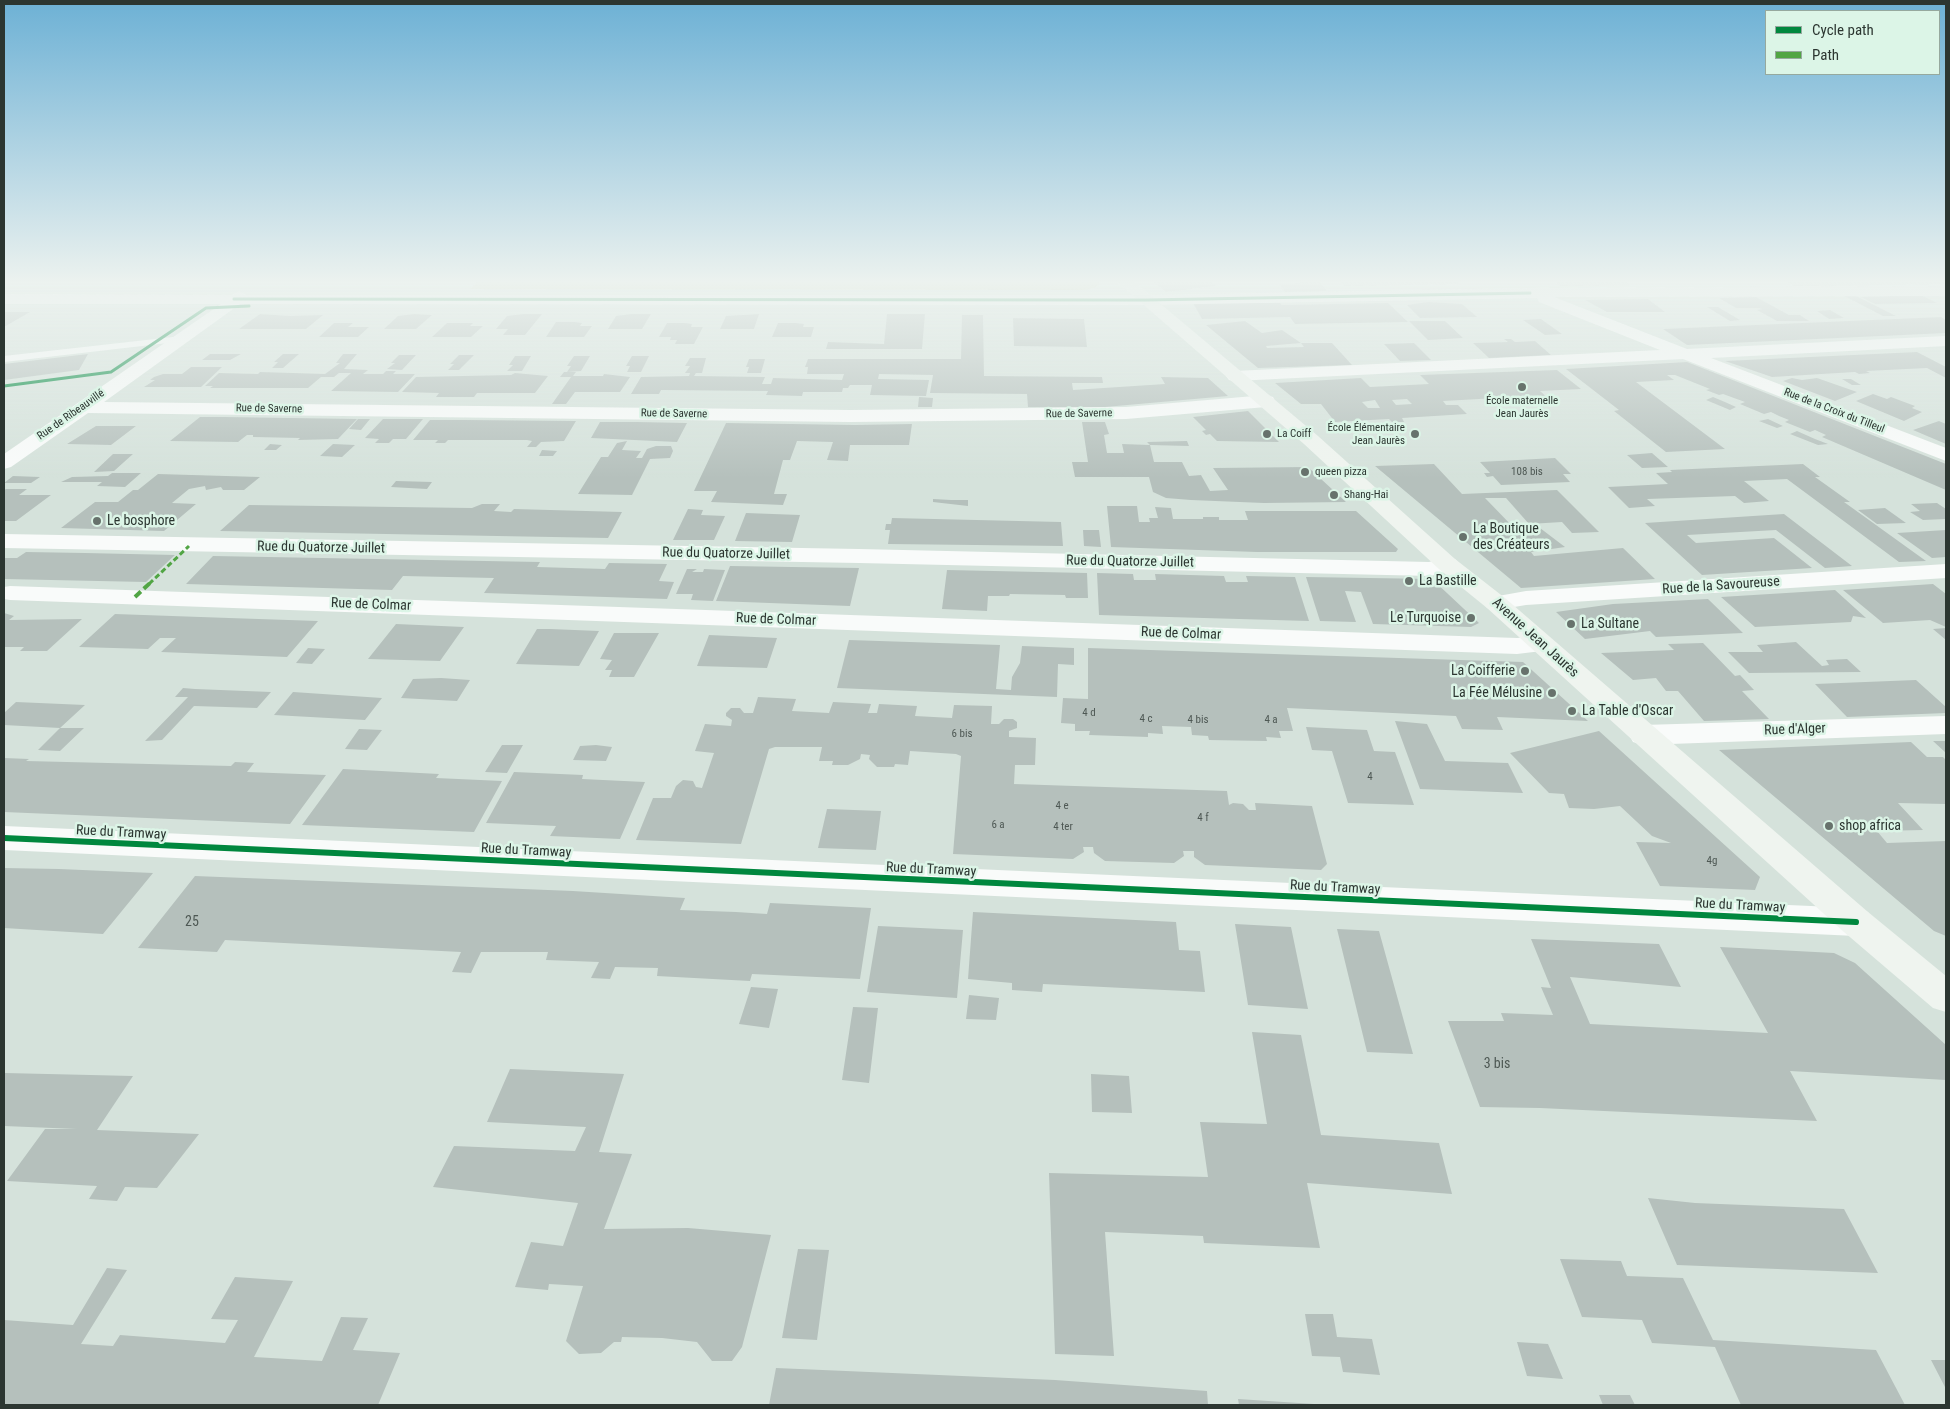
<!DOCTYPE html>
<html>
<head>
<meta charset="utf-8">
<style>
	body { margin:0 }
	#map { position:relative; width:1950px; height:1409px; overflow:hidden; background:#d5e2db; font-family:"Roboto Condensed",sans-serif }
	canvas { display:block }
	.frame { position:absolute; inset:0; border:5px solid #2c3631; pointer-events:none }
	.legend { position:absolute; left:1765px; top:10px; width:175px; height:65px; box-sizing:border-box; background:#dcf5e7; border:1px solid #96a99e; margin:0; padding:6px 9px; list-style:none; font-size:15px; color:#2c3631 }
	.legend li { display:flex; align-items:center; gap:10px; height:25px }
	.legend b { width:25px; border:1px solid #96a99e }
</style>
</head>
<body>
<div id="map">
<canvas width="1950" height="1409"></canvas>
<div class="frame"></div>
<ul class="legend">
<li><b style="height:6px;background:#00873e"></b>Cycle path</li>
<li><b style="height:6px;background:#51a544"></b>Path</li>
</ul>
</div>
<script>
const c = document.querySelector('canvas').getContext('2d');
c.lineJoin = 'round';
function paint(path, color) {
  c.fillStyle = color;
  c.fill(path, 'evenodd');
}
function shape(rows) {
  const path = new Path2D();
  for (const r of rows) {
    path.moveTo(r[0], r[1]);
    for (let i = 2; i < r.length; i += 2) path.lineTo(r[i], r[i + 1]);
  }
  return path;
}
function strokePath(path, color, width, dash) {
  c.strokeStyle = color;
  c.lineWidth = width;
  c.lineCap = dash ? 'butt' : 'round';
  c.setLineDash(dash || []);
  c.stroke(path);
}
function label(font, color, halo, rows, align = 'center') {
  c.font = font + ' "Roboto Condensed",sans-serif';
  c.lineWidth = 5;
  c.setLineDash([]);
  c.textBaseline = 'middle';
  c.strokeStyle = halo;
  c.fillStyle = color;
  for (const [text, x, y, turn = 0] of rows) {
    c.save();
    c.translate(x, y);
    c.rotate((+turn || 0) * Math.PI / 180);
    c.textAlign = isNaN(turn) ? turn : align;
    if (halo) c.strokeText(text, 0, 0);
    c.fillText(text, 0, 0);
    c.restore();
  }
}
const green = shape([
	[479,280,1099,280,1099,285,1094,288,1085,290,470,289]
]);
const building = shape([
	[1151,280,1209,280,1216,286,1166,292],
	[1298,280,1318,280,1327,291,1285,292,1279,284,1301,283],
	[1340,280,1455,280,1459,284,1344,286],
	[1553,280,1624,280,1630,285,1560,286],
	[1784,280,1946,280,1946,284,1794,286],
	[1921,295,1937,303,1875,304,1861,297],
	[1844,296,1856,296,1896,316,1883,316],
	[1756,297,1789,315,1800,315,1809,321,1777,321,1757,310,1762,309,1759,308,1736,308,1719,298],
	[1648,299,1665,312,1607,312,1585,300],
	[1428,302,1462,304,1477,317,1420,318,1407,305],
	[1193,303,1280,303,1282,305,1388,303,1408,322,1295,324,1290,317,1202,319],
	[1707,307,1718,307,1740,320,1730,321],
	[1830,310,1844,318,1829,319,1817,311],
	[4,312,30,312,4,327],
	[260,314,290,316,323,315,306,329,239,329],
	[414,314,432,315,416,329,384,329,398,316],
	[523,314,542,314,525,335,503,335,508,329,496,329,507,316],
	[631,314,651,314,642,329,608,329,616,316],
	[759,314,754,329,720,329,726,316],
	[887,314,925,314,922,349,826,349,828,342,884,344],
	[962,315,983,315,984,376,1102,377,1103,383,1072,383,1073,390,1165,384,1161,377,1208,378,1228,396,1105,407,1028,407,1027,394,930,393,933,375,879,374,878,379,929,380,926,396,870,395,872,385,850,385,848,388,843,388,842,392,803,392,802,396,766,395,768,391,661,390,659,394,631,394,641,377,689,376,690,373,685,373,690,366,685,366,690,358,706,358,702,373,696,373,694,376,765,377,762,384,771,384,773,378,842,380,844,374,807,374,808,367,805,367,808,359,961,359],
	[1941,317,1946,320,1946,333,1687,345,1663,329],
	[1013,318,1084,319,1087,347,1014,346],
	[1541,319,1562,334,1545,335,1523,320],
	[1245,321,1262,333,1282,330,1301,343,1266,346,1267,348,1304,347,1301,343,1332,343,1352,365,1258,368,1206,325],
	[1409,321,1445,321,1463,338,1428,340],
	[556,322,575,322,582,323,580,326,592,326,584,337,546,337],
	[334,323,353,323,348,327,369,327,358,337,319,337],
	[447,323,473,323,470,326,483,326,471,337,432,337],
	[667,323,685,323,692,324,691,327,703,327,694,344,675,344,677,340,670,340,671,337,659,337],
	[778,323,796,323,804,324,803,327,814,327,811,337,772,337],
	[1504,339,1511,339,1515,342,1535,341,1551,355,1489,358,1473,343,1508,342],
	[1414,343,1431,360,1400,361,1384,344],
	[1917,352,1946,367,1946,378,1927,368,1866,371,1870,373,1859,374,1855,372,1772,377,1725,361],
	[88,354,79,370,4,380,4,364],
	[210,354,241,354,230,360,202,360],
	[283,354,299,354,283,368,272,368,278,362,274,362],
	[343,354,357,354,344,369,368,370,363,374,383,374,386,371,396,371,393,374,415,374,398,392,331,391,351,373,339,373,334,377,321,377,308,388,210,388,213,386,205,386,219,373,258,374,260,372,325,374,340,363,336,363],
	[399,355,416,355,402,370,387,369,395,363,391,363],
	[459,355,474,355,459,370,448,370,454,364,450,364],
	[515,356,531,356,522,371,507,371,513,365,509,365],
	[574,356,590,356,581,371,567,372,571,366,567,366],
	[632,356,649,356,641,372,627,372,630,366,626,366],
	[749,359,765,359,761,373,747,373,749,367,746,367],
	[1687,362,1946,464,1946,490,1822,437,1826,435,1815,430,1810,432,1785,422,1789,420,1779,416,1771,412,1764,414,1740,404,1745,402,1723,394,1719,395,1706,390,1710,389,1675,375,1667,375,1674,380,1636,382,1725,449,1666,452,1614,411,1619,410,1566,369],
	[191,367,222,367,201,387,144,387,155,380,150,380,154,377,163,374,182,374],
	[1557,370,1581,389,1540,391,1550,400,1522,401,1517,397,1443,401,1446,405,1458,405,1467,414,1402,418,1404,422,1392,422,1389,419,1335,422,1321,404,1301,404,1275,383,1361,378,1370,387,1429,384,1420,375],
	[1407,399,1412,404,1396,405,1392,400],
	[1375,400,1380,408,1368,408,1362,402],
	[564,372,576,372,573,376,603,376,604,374,630,377,620,392,575,392,566,404,552,404,571,377,560,377],
	[515,373,548,376,535,393,477,393,474,397,436,397,439,393,402,392,416,377,511,375],
	[1792,378,1802,380,1817,378,1857,392,1835,401,1783,381],
	[1842,379,1851,379,1861,385,1852,385],
	[1873,394,1887,399,1891,397,1915,406,1912,408,1922,412,1904,421,1856,401],
	[919,397,933,398,932,407,918,407],
	[1713,397,1725,402,1736,407,1730,410,1706,400],
	[1248,411,1279,442,1217,441,1210,434,1206,435,1202,431,1206,430,1193,417],
	[200,417,224,417,357,419,338,439,298,440,300,438,253,437,253,435,247,435,238,442,170,441],
	[358,419,370,419,361,430,349,429],
	[383,419,423,419,406,439,393,439,389,443,375,443,379,439,365,438],
	[1768,419,1783,426,1777,428,1759,421],
	[430,420,465,420,576,421,564,441,541,442,536,447,527,447,532,441,527,440,448,440,445,443,435,443,438,440,413,440],
	[1939,421,1946,424,1946,444,1913,430],
	[600,422,637,422,687,423,677,442,591,438],
	[1082,422,1105,422,1109,434,1104,435,1107,453,1124,453,1122,444,1150,445,1154,462,1182,462,1189,476,1201,475,1210,491,1228,490,1213,468,1308,467,1346,502,1264,503,1191,500,1166,498,1153,492,1149,477,1075,477,1072,462,1088,462],
	[726,423,855,425,912,424,909,445,850,445,848,461,827,460,833,442,797,441,790,460,783,460,774,494,787,494,783,505,711,502,717,491,694,491],
	[96,426,136,426,111,445,67,444],
	[1797,431,1815,439,1828,444,1818,445,1790,434],
	[627,441,622,450,641,451,636,458,642,458,647,449,656,446,671,446,673,451,670,458,650,459,632,495,578,494,601,457,608,457,617,443],
	[1187,441,1189,446,1150,445,1147,442],
	[270,444,282,445,276,450,264,450],
	[333,444,355,445,342,457,320,456],
	[542,450,557,451,553,456,539,456],
	[1652,453,1668,467,1642,468,1627,455],
	[113,454,133,454,114,471,94,472],
	[1555,458,1571,474,1563,474,1570,482,1501,485,1493,476,1487,477,1484,473,1490,473,1480,462],
	[1434,464,1462,494,1557,490,1599,532,1572,533,1562,522,1529,524,1506,498,1485,498,1516,530,1540,528,1565,547,1531,552,1534,556,1623,548,1655,579,1521,588,1375,466],
	[1803,464,1820,477,1815,477,1850,502,1844,502,1926,561,1899,562,1787,479,1744,481,1769,501,1744,503,1735,496,1647,499,1655,506,1629,508,1608,487,1668,484,1656,473,1672,472,1670,470],
	[112,473,141,473,125,487,97,486,102,482,61,482,72,477,108,476],
	[158,474,260,477,244,490,223,490,221,487,206,490,205,486,189,489,172,503,196,504,164,531,61,528,95,502,118,502,133,490,138,490],
	[13,476,40,477,31,483,4,483],
	[396,481,432,482,427,489,391,487],
	[6,489,27,489,19,495,51,495,16,521,4,521,4,490],
	[933,499,951,500,968,500,968,506,933,502],
	[1937,503,1946,509,1946,519,1923,520,1910,512,1920,511,1911,504],
	[482,504,500,504,494,511,511,512,514,509,622,512,608,538,220,531,249,505,472,508],
	[1107,506,1137,506,1139,522,1150,522,1149,518,1158,518,1155,507,1171,508,1173,519,1203,519,1203,517,1219,517,1219,520,1248,520,1245,511,1356,511,1398,549,1396,552,1257,552,1111,547],
	[1885,508,1906,523,1877,524,1858,510],
	[688,509,703,510,701,515,725,516,714,540,673,540],
	[746,513,800,515,792,542,735,541],
	[1784,514,1852,566,1825,568,1776,530,1687,535,1696,543,1774,538,1812,568,1702,575,1645,523],
	[892,518,1061,522,1063,546,888,544,890,530,885,530,886,524,891,524],
	[1083,530,1099,530,1101,547,1084,546],
	[1946,530,1946,557,1932,558,1897,533],
	[26,552,85,553,175,555,146,582,4,579,4,558,17,558],
	[213,556,540,562,537,567,605,569,609,563,667,564,659,581,674,582,667,599,484,593,494,578,403,576,392,590,186,584],
	[730,566,792,567,859,568,850,606,716,601],
	[687,569,697,569,692,572,703,572,704,569,725,570,713,601,691,600,693,594,676,594],
	[947,570,1087,573,1088,598,1066,598,1065,595,1010,594,1009,596,988,596,987,611,942,609],
	[1097,573,1133,574,1134,580,1156,580,1155,574,1224,576,1226,582,1248,582,1246,576,1295,577,1309,621,1099,615],
	[1306,577,1432,579,1479,623,1471,627,1373,624,1361,592,1345,591,1356,622,1320,621],
	[1933,584,1946,594,1946,627,1930,620,1883,623,1843,590],
	[1835,590,1866,618,1853,616,1851,622,1755,627,1721,597],
	[1708,599,1743,633,1656,637,1650,631,1585,639,1556,612,1613,604],
	[4,613,14,616,9,620,82,619,47,651,20,651,24,647,4,647],
	[115,614,229,618,318,621,287,657,161,652,176,638,160,638,148,649,79,647],
	[396,624,464,627,440,661,368,659],
	[1946,628,1946,640,1933,629],
	[537,629,550,629,599,631,579,666,516,664],
	[614,633,659,633,634,677,609,677,612,670,605,670,612,660,600,659],
	[709,635,777,638,767,668,697,666],
	[849,640,1000,645,996,689,1011,690,1012,677,1020,663,1022,646,1074,648,1074,665,1058,664,1057,697,837,688],
	[1796,642,1822,666,1829,665,1826,660,1847,659,1861,672,1749,673,1728,652,1763,652,1757,645],
	[1703,643,1735,676,1740,675,1754,690,1742,691,1769,719,1704,721,1678,691,1666,691,1656,678,1633,680,1601,653,1674,650,1668,644],
	[308,648,325,649,312,664,296,663],
	[1088,648,1523,662,1588,721,1497,717,1503,730,1462,729,1456,716,1287,708,1293,731,1279,731,1281,738,1266,737,1267,741,1209,740,1208,736,1192,735,1191,727,1162,726,1163,734,1148,733,1148,737,1089,735,1090,731,1075,731,1075,724,1061,723,1063,698,1088,699],
	[441,678,470,680,457,701,401,698,413,679],
	[1916,680,1946,707,1946,713,1847,717,1815,684],
	[183,688,195,689,271,692,257,708,194,706,162,740,145,741,188,697,175,697],
	[293,692,382,698,365,720,274,715],
	[758,697,796,699,792,711,829,713,833,702,871,704,868,713,877,713,879,704,917,706,915,716,952,718,954,705,992,706,991,724,999,724,1004,719,1013,719,1017,722,1017,728,1009,731,1009,737,1036,738,1035,765,1015,765,1014,784,1227,791,1229,805,1233,803,1243,804,1249,810,1256,810,1255,803,1312,806,1327,864,1321,870,1205,865,1194,857,1194,851,1183,851,1184,856,1174,863,1105,861,1094,853,1093,847,1083,847,1084,852,1073,859,953,854,961,756,956,754,910,751,908,765,895,764,894,767,877,767,869,759,870,755,861,754,860,759,848,765,832,765,833,761,819,761,822,747,775,747,769,749,741,844,636,840,653,798,671,798,676,786,683,780,693,781,696,787,702,788,714,753,695,751,705,724,731,726,732,720,726,716,726,713,731,708,740,708,744,713,753,713],
	[16,702,85,705,60,728,4,725,4,713],
	[1395,721,1427,724,1445,761,1508,763,1523,793,1420,789],
	[1306,727,1367,730,1374,751,1395,752,1414,805,1348,803,1332,751,1312,750],
	[60,728,84,728,60,751,38,750],
	[359,729,382,730,367,750,345,749],
	[1599,731,1760,877,1755,890,1660,886,1636,842,1671,843,1652,836,1620,806,1594,809,1569,808,1564,794,1549,793,1510,753],
	[1933,741,1946,741,1946,753],
	[1911,742,1927,757,1943,757,1946,760,1946,804,1898,803,1923,830,1877,831,1887,843,1946,841,1946,936,1934,931,1719,750],
	[502,745,523,745,507,773,485,772],
	[596,745,612,747,606,761,573,760,580,746],
	[4,758,29,759,26,761,231,766,235,762,254,763,247,772,326,775,290,824,4,812],
	[343,769,439,774,436,778,502,781,474,832,302,825],
	[514,772,583,775,582,779,645,782,620,839,550,836,556,826,486,823],
	[827,809,881,811,876,850,818,848],
	[4,868,59,869,153,873,103,934,4,928],
	[195,876,573,891,685,898,680,910,736,912,767,914,770,903,871,908,860,979,752,974,750,981,657,976,658,968,615,967,610,979,591,978,599,962,546,960,548,952,481,952,471,973,452,972,461,952,225,940,217,952,138,948],
	[973,912,1176,922,1179,950,1200,951,1205,992,1043,984,1042,992,1012,990,1012,983,968,979],
	[1235,924,1291,927,1308,1009,1248,1005],
	[878,926,963,930,957,998,867,992],
	[1337,929,1379,931,1413,1054,1367,1052],
	[1531,939,1659,944,1681,987,1570,977,1590,1024,1768,1033,1720,947,1834,953,1855,963,1946,1045,1946,1080,1790,1071,1817,1121,1540,1108,1480,1107,1448,1021,1504,1021,1501,1013,1553,1015,1541,987,1551,988],
	[751,987,778,989,769,1028,739,1024],
	[969,995,999,998,996,1020,966,1019],
	[853,1007,878,1008,869,1083,842,1080],
	[1252,1032,1301,1035,1321,1135,1439,1143,1452,1194,1307,1183,1320,1248,1204,1243,1203,1236,1105,1232,1114,1356,1055,1354,1049,1173,1208,1177,1200,1122,1267,1124],
	[510,1069,624,1074,599,1152,632,1154,604,1229,688,1228,771,1235,742,1347,732,1361,712,1361,697,1342,662,1338,622,1337,621,1342,614,1342,601,1353,579,1354,566,1341,583,1286,549,1284,548,1290,515,1287,531,1242,563,1246,578,1203,433,1187,454,1146,575,1151,586,1127,487,1122],
	[5,1073,133,1076,97,1130,199,1134,157,1188,125,1187,117,1201,89,1199,97,1186,7,1181,45,1129,77,1129,4,1126],
	[1091,1074,1129,1076,1132,1113,1092,1112],
	[1648,1198,1695,1203,1844,1209,1878,1273,1677,1265],
	[798,1249,829,1250,817,1340,782,1338],
	[1560,1259,1621,1261,1627,1276,1683,1278,1713,1340,1876,1350,1905,1405,1741,1405,1715,1347,1652,1343,1642,1320,1582,1317],
	[107,1268,127,1270,81,1344,113,1346,120,1335,225,1343,238,1320,211,1319,235,1277,293,1281,254,1357,322,1361,341,1317,368,1318,353,1350,400,1353,378,1405,4,1405,4,1320,73,1325],
	[1305,1314,1333,1314,1337,1337,1372,1339,1380,1375,1343,1372,1340,1357,1312,1356],
	[1517,1342,1548,1344,1563,1379,1527,1376],
	[1931,1360,1946,1360,1946,1389],
	[776,1368,1055,1380,1207,1391,1208,1405,769,1405],
	[1599,1395,1630,1395,1635,1405,1603,1405],
	[1238,1399,1314,1404,1314,1405,1239,1405]
]);
const service = shape([
	[182,336,185,337,185,341,4,362,4,356,182,336]
]);
const minor = shape([
	[1946,286,1946,296,1554,297,1687,349,1946,336,1946,346,1711,358,1946,448,1946,461,1683,359,1235,381,1229,380,1226,376,1229,372,1235,371,1660,350,1539,302,1537,298,1146,305,240,304,104,402,850,410,1126,407,1266,395,1273,397,1275,401,1273,405,1266,407,1126,419,850,422,88,413,11,467,4,469,4,454,221,304,4,304,4,294,232,295,239,291,246,295,1146,295,1530,288,1946,286],
	[4,534,859,549,1429,562,1447,557,1455,559,1459,564,1455,569,1431,576,859,563,4,548,4,534],
	[1946,564,1946,578,1526,605,1496,610,1487,608,1484,603,1487,598,1526,591,1946,564],
	[10,586,1517,638,1541,636,1550,638,1554,644,1550,650,1517,654,10,600,4,599,4,587,10,586],
	[1946,716,1946,734,1643,745,1633,742,1629,735,1633,728,1643,725,1946,716],
	[4,826,1856,908,1868,912,1873,922,1868,932,1856,936,4,850,4,826]
]);
const secondary = shape([
	[1115,280,1132,280,1318,436,1455,559,1505,598,1868,912,1946,976,1946,1012,1933,1008,1844,932,1487,608,1439,569,1304,444,1115,280]
]);
const quietFar1 = shape([
	[149,584,189,546]
]);
const quiet = shape([
	[135,597,150,583]
]);
const cyclewayFar1 = shape([
	[234,299,1146,300,1530,293],
	[4,386,111,372,206,308,249,306]
]);
const cycleway = shape([
	[4,838,1856,922]
]);
const markers = [
	[1522,387,5,"#67726c"],
	[1267,434,5,"#67726c"],
	[1415,434,5,"#67726c"],
	[1305,472,5,"#67726c"],
	[1334,495,5,"#67726c"],
	[97,521,5,"#67726c"],
	[1463,537,5,"#67726c"],
	[1409,581,5,"#67726c"],
	[1471,618,5,"#67726c"],
	[1571,624,5,"#67726c"],
	[1525,671,5,"#67726c"],
	[1552,693,5,"#67726c"],
	[1572,711,5,"#67726c"],
	[1829,826,5,"#67726c"]
];
const farPoinames = [
	["École maternelle",1522,401,"center"],
	["Jean Jaurès",1522,414,"center"],
	["École Élémentaire",1405,428,"right"],
	["Jean Jaurès",1405,441,"right"],
	["La Coiff",1277,434],
	["queen pizza",1315,472],
	["Shang-Hai",1344,495]
];
const farStreetnames = [
	["Rue de Saverne",269,409,1],
	["Rue de la Croix du Tilleul",1834,411,21],
	["Rue de Saverne",674,414,1],
	["Rue de Saverne",1079,414,-1],
	["Rue de Ribeauvillé",71,415,-35]
];
const numberNames = [
	["108 bis",1527,472],
	["4 d",1089,713],
	["4 c",1146,719],
	["4 bis",1198,720],
	["4 a",1271,720],
	["6 bis",962,734],
	["4",1370,777],
	["4 e",1062,806],
	["4 f",1203,818],
	["6 a",998,825],
	["4 ter",1063,827],
	["4g",1712,861]
];
const poiNames = [
	["Le bosphore",107,521],
	["La Boutique",1473,529],
	["des Créateurs",1473,545],
	["La Bastille",1419,581],
	["Le Turquoise",1461,618,"right"],
	["La Sultane",1581,624],
	["La Coifferie",1515,671,"right"],
	["La Fée Mélusine",1542,693,"right"],
	["La Table d'Oscar",1582,711],
	["shop africa",1839,826]
];
const streetNames = [
	["Rue du Quatorze Juillet",321,548,1],
	["Rue du Quatorze Juillet",726,554,1],
	["Rue du Quatorze Juillet",1130,562,1],
	["Rue de la Savoureuse",1721,586,-4],
	["Rue de Colmar",371,605,2],
	["Rue de Colmar",776,620,2],
	["Rue de Colmar",1181,634,2],
	["Avenue Jean Jaurès",1535,638,42],
	["Rue d'Alger",1795,730,-2],
	["Rue du Tramway",121,833,3],
	["Rue du Tramway",526,851,3],
	["Rue du Tramway",931,870,3],
	["Rue du Tramway",1335,888,3],
	["Rue du Tramway",1740,906,3]
];
const nearNumbernames = [
	["25",192,922],
	["3 bis",1497,1064]
];
paint(green, '#c8ce92');
paint(building, '#b5c0bc');
paint(service, '#f9fbfa');
paint(minor, '#f9fbfa');
paint(secondary, '#eff4ef');
strokePath(quietFar1, '#51a544', 3, [5.5, 3]);
strokePath(quiet, '#51a544', 4, [8, 4]);
strokePath(cyclewayFar1, '#00873e', 3);
strokePath(cycleway, '#00873e', 6);
const sky = c.createLinearGradient(0, 0, 0, 478);
sky.addColorStop(0, '#6db1d5');
sky.addColorStop(0.59, '#ecf2ef');
sky.addColorStop(1, '#ecf2ef00');
c.fillStyle = sky;
c.fillRect(0, 0, 1950, 478);
for (const [x, y, r, color] of markers) {
  const dot = new Path2D();
  dot.arc(x, y, r, 0, 2 * Math.PI);
  c.fillStyle = color;
  c.fill(dot);
  strokePath(dot, '#dcf5e7', 2);
}
label('11px', '#2c3631', '#dcf5e7', farPoinames, 'left');
label('11px', '#2c3631', '#dcf5e7', farStreetnames);
label('11px', '#4e5854', null, numberNames);
label('14px', '#2c3631', '#dcf5e7', poiNames, 'left');
label('14px', '#2c3631', '#dcf5e7', streetNames);
label('14px', '#4e5854', null, nearNumbernames);
</script>
</body>
</html>
